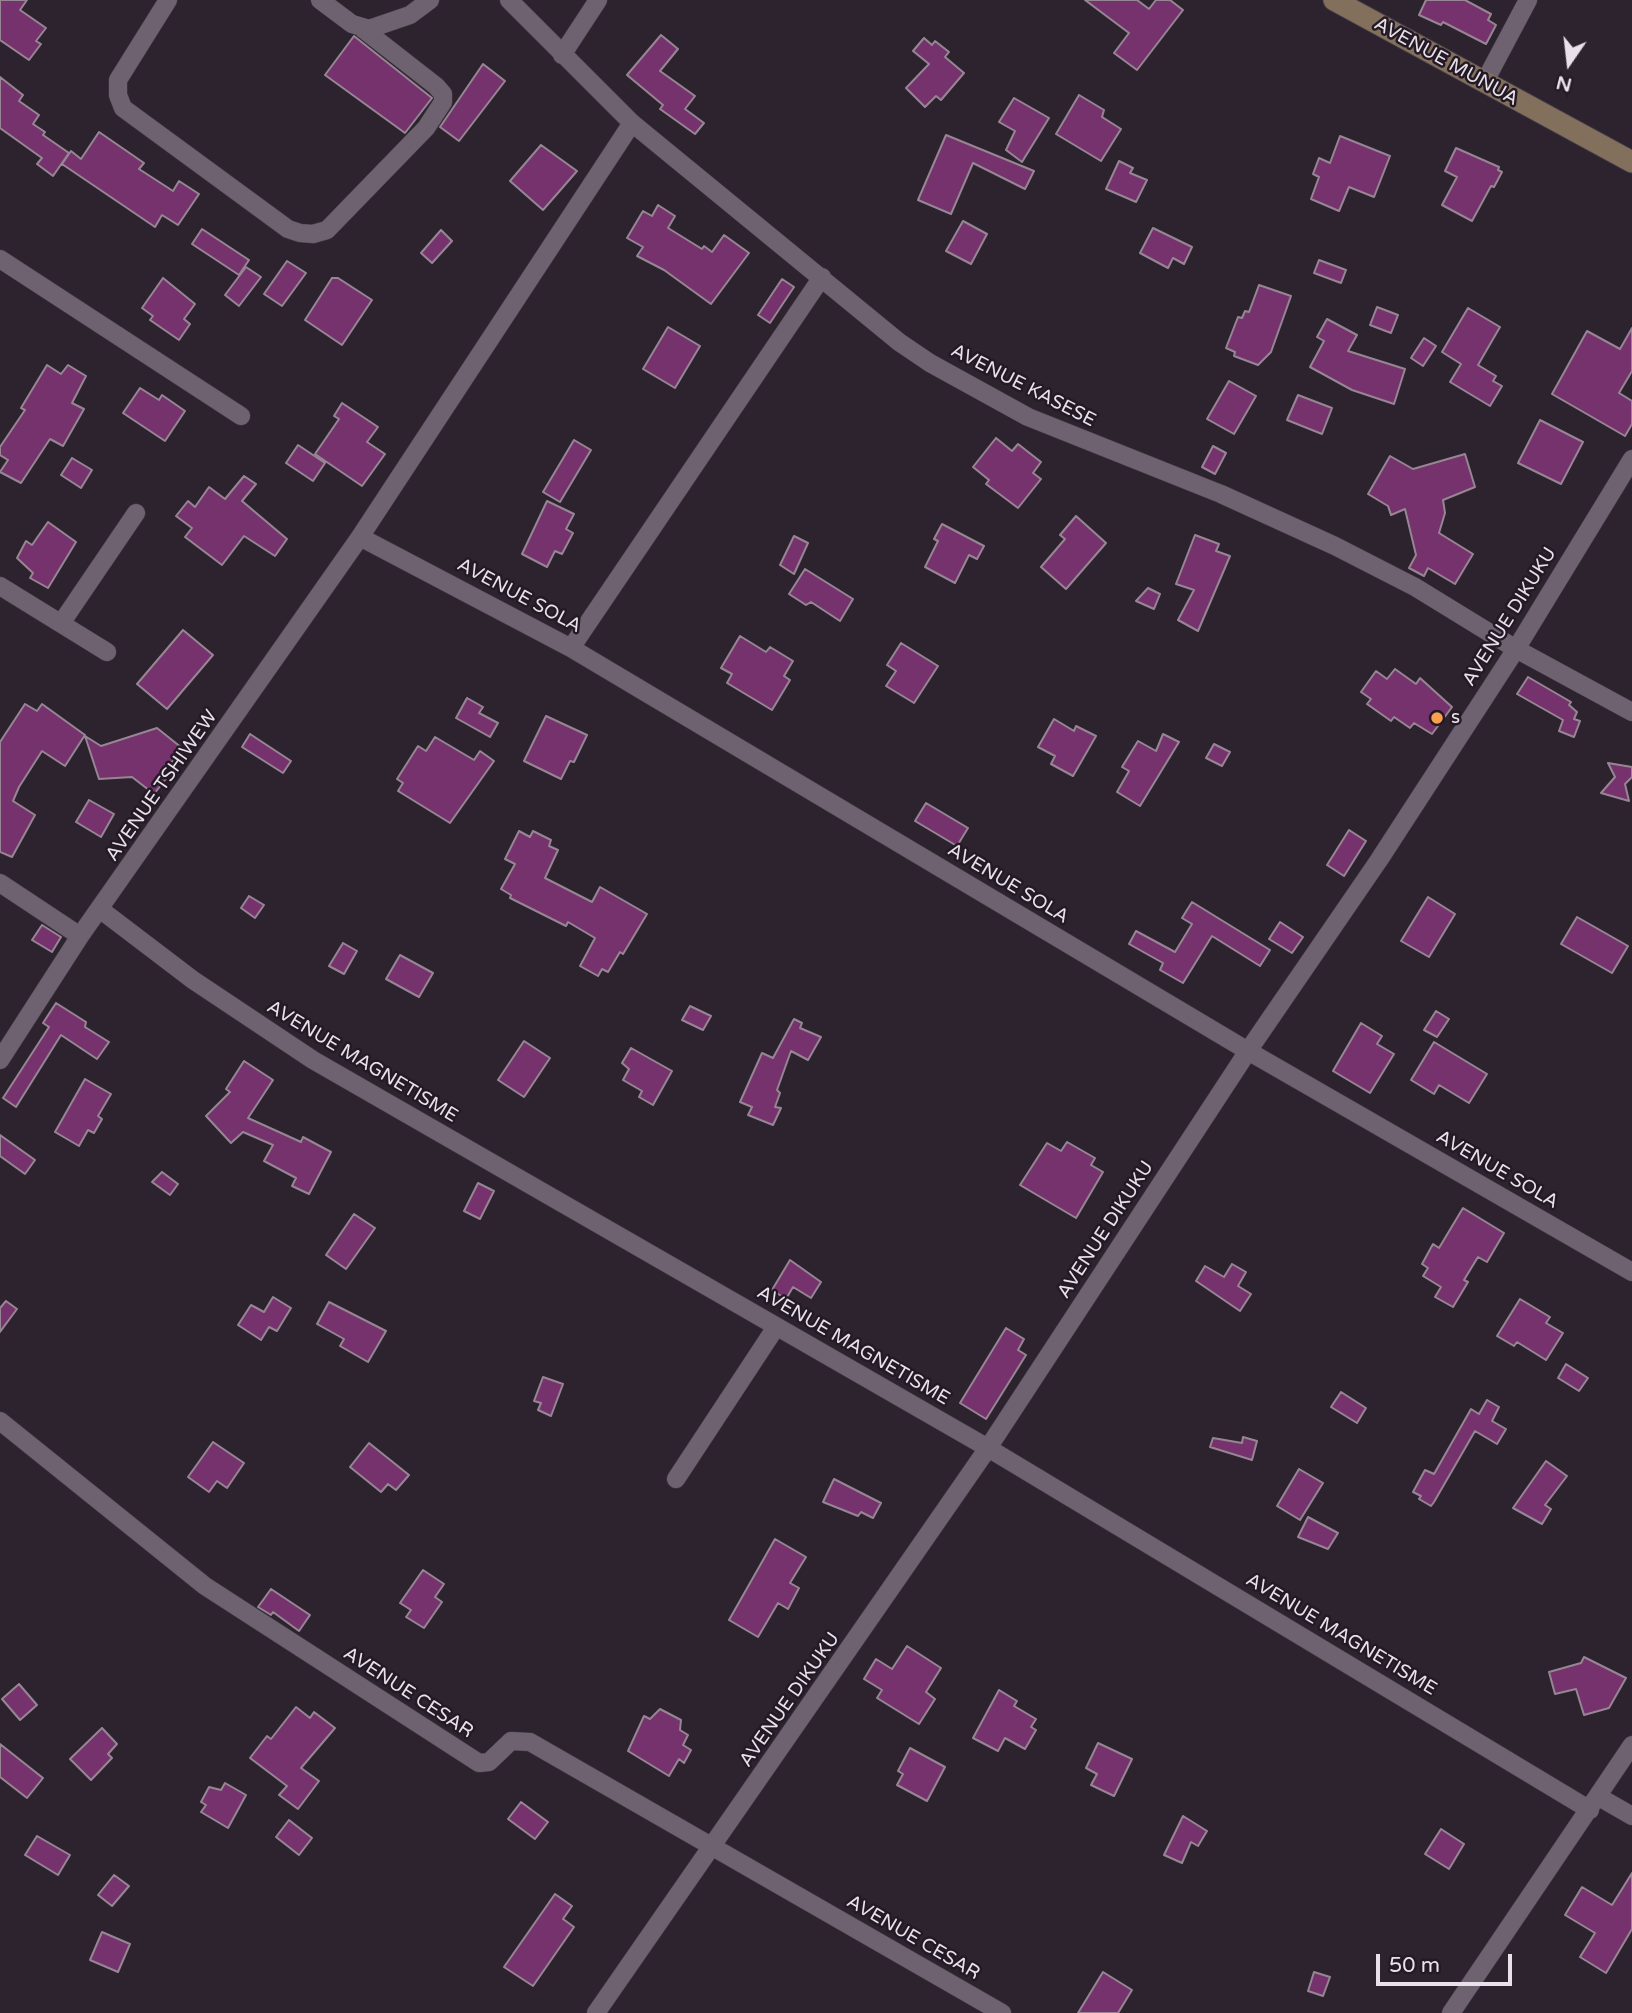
<!DOCTYPE html>
<html>
<head>
<meta charset="utf-8">
<style>
	body { margin:0 }
	#map { position:relative; width:1632px; height:2013px; overflow:hidden; background:#2d232f; font-family:"Varela Round",sans-serif }
	canvas { display:block }
	.north { position:absolute; left:1534px; top:28px; width:70px; height:70px; -webkit-text-stroke:5px #231a26; paint-order:stroke; rotate:194deg; font-size:19px; font-weight:700; line-height:28px; text-align:center; color:#e8e1ea }
	.north::after { content:''; display:block; margin:auto; width:24px; height:32px; background:#e8e1ea; clip-path:polygon(50% 0,100% 100%,50% 72%,0 100%) }
	.scale { position:absolute; left:1376px; top:1954px; width:136px; height:32px; box-sizing:border-box; border:4px solid #e8e1ea; border-top:0; padding-left:9px; font-size:21px; line-height:24px; white-space:nowrap; color:#e8e1ea; -webkit-text-stroke:5px #231a26; paint-order:stroke }
</style>
</head>
<body>
<div id="map">
<canvas width="1632" height="2013"></canvas>
<div class="north">N</div>
<div class="scale">50 m</div>
</div>
<script>
const c = document.querySelector('canvas').getContext('2d');
c.lineJoin = 'round';
function paint(path, color) {
  c.fillStyle = color;
  c.fill(path, 'evenodd');
}
function shape(rows) {
  const path = new Path2D();
  for (const r of rows) {
    path.moveTo(r[0], r[1]);
    for (let i = 2; i < r.length; i += 2) path.lineTo(r[i], r[i + 1]);
  }
  return path;
}
function strokePath(path, color, width, dash) {
  c.strokeStyle = color;
  c.lineWidth = width;
  c.lineCap = dash ? 'butt' : 'round';
  c.setLineDash(dash || []);
  c.stroke(path);
}
function label(font, color, halo, rows, align = 'center') {
  c.font = font + ' "Varela Round",sans-serif';
  c.lineWidth = 5;
  c.setLineDash([]);
  c.textBaseline = 'middle';
  c.strokeStyle = halo;
  c.fillStyle = color;
  for (const [text, x, y, turn = 0] of rows) {
    c.save();
    c.translate(x, y);
    c.rotate((+turn || 0) * Math.PI / 180);
    c.textAlign = isNaN(turn) ? turn : align;
    if (halo) c.strokeText(text, 0, 0);
    c.fillText(text, 0, 0);
    c.restore();
  }
}
const building = shape([
	[0,0,27,0,20,10,46,28,36,41,41,44,29,60,0,40,0,0],
	[1085,0,1137,0,1149,9,1156,0,1170,0,1183,10,1137,70,1114,53,1129,33,1085,0],
	[1426,0,1465,0,1491,14,1488,20,1496,25,1486,44,1443,22,1441,25,1419,15,1426,0],
	[661,35,678,49,660,71,695,96,685,109,704,123,695,134,660,109,663,105,627,75,661,35],
	[354,36,432,98,405,133,325,75,354,36],
	[924,38,932,45,935,41,949,52,945,57,964,73,941,100,936,96,925,107,906,88,929,64,913,51,924,38],
	[483,64,505,81,459,141,440,127,483,64],
	[0,77,23,95,19,101,39,115,33,124,45,132,43,135,69,153,53,176,37,164,42,158,0,128,0,77],
	[1079,95,1104,110,1102,117,1121,129,1101,161,1056,134,1079,95],
	[1014,98,1049,118,1022,162,1006,150,1015,131,999,122,1014,98],
	[99,132,144,163,139,169,173,191,179,181,199,194,178,225,162,215,155,227,62,164,71,151,81,159,99,132],
	[946,135,1034,171,1025,189,973,163,951,214,918,200,946,135],
	[1340,136,1390,156,1374,197,1349,187,1339,211,1311,199,1319,177,1313,174,1319,158,1330,163,1340,136],
	[541,145,577,171,543,210,510,181,541,145],
	[1456,148,1499,167,1498,170,1502,172,1494,187,1491,186,1472,221,1442,205,1457,177,1445,171,1456,148],
	[1119,161,1133,168,1130,173,1147,180,1136,202,1106,189,1119,161],
	[658,205,675,216,668,228,702,249,704,246,712,252,724,235,749,253,711,304,664,270,637,256,643,247,627,238,643,211,652,216,658,205],
	[963,221,987,234,971,264,946,251,963,221],
	[1153,228,1192,247,1184,264,1173,258,1168,268,1140,253,1153,228],
	[202,229,249,260,239,275,192,244,202,229],
	[441,230,452,241,432,263,421,253,441,230],
	[1319,260,1346,270,1341,283,1314,273,1319,260],
	[287,261,306,273,282,306,264,294,287,261],
	[246,267,261,277,239,306,225,295,246,267],
	[163,278,195,304,184,319,190,324,179,340,150,320,153,316,142,308,163,278],
	[332,278,338,278,372,300,342,345,305,320,332,278],
	[782,279,794,287,770,323,758,315,782,279],
	[1259,285,1291,296,1271,352,1258,365,1234,356,1235,352,1226,348,1238,317,1242,318,1245,311,1249,312,1259,285],
	[1377,307,1398,315,1391,333,1370,325,1377,307],
	[1468,308,1500,327,1478,365,1496,376,1493,381,1502,386,1490,406,1450,382,1461,364,1442,352,1468,308],
	[1327,319,1357,335,1348,351,1405,369,1394,404,1352,390,1310,367,1324,341,1317,337,1327,319],
	[668,327,700,346,675,388,643,369,668,327],
	[1632,328,1632,371,1619,393,1632,401,1632,424,1625,436,1552,394,1587,331,1620,349,1632,328],
	[1424,338,1436,346,1423,366,1411,358,1424,338],
	[47,365,61,374,68,365,86,376,72,403,84,409,63,446,50,439,21,483,0,472,8,460,0,455,0,447,25,410,21,408,47,365],
	[1229,381,1256,396,1234,434,1207,419,1229,381],
	[140,388,159,400,162,395,185,411,165,441,123,413,140,388],
	[1298,395,1332,408,1322,434,1287,420,1298,395],
	[342,403,378,427,367,442,385,454,362,486,315,454,339,419,334,416,342,403],
	[1540,420,1583,442,1561,484,1518,463,1540,420],
	[996,438,1012,451,1018,444,1041,462,1033,473,1041,479,1018,508,986,484,989,480,973,467,996,438],
	[574,440,591,450,560,502,543,492,574,440],
	[298,445,325,463,313,481,286,463,298,445],
	[1213,446,1226,453,1215,474,1202,467,1213,446],
	[1465,454,1475,487,1443,500,1445,513,1439,533,1473,554,1455,584,1428,568,1424,576,1409,568,1416,555,1405,509,1391,515,1388,506,1368,494,1390,456,1413,469,1465,454],
	[72,458,92,470,81,488,61,475,72,458],
	[244,476,256,484,242,501,287,539,275,556,244,536,222,565,185,537,192,528,176,516,188,501,195,507,209,487,225,499,244,476],
	[547,501,574,514,566,529,573,533,562,554,555,551,547,567,522,554,547,501],
	[1076,516,1106,543,1066,589,1041,567,1065,539,1060,535,1076,516],
	[48,522,76,542,48,588,30,578,33,573,17,558,26,541,32,545,48,522],
	[942,524,984,546,977,559,969,555,955,583,925,567,938,541,934,539,942,524],
	[1195,535,1219,544,1216,551,1230,556,1198,631,1178,620,1194,590,1176,584,1195,535],
	[794,536,808,543,794,574,780,565,794,536],
	[805,569,853,599,840,621,811,602,806,605,789,594,805,569],
	[1148,588,1160,594,1154,609,1136,601,1148,588],
	[183,630,213,655,167,709,137,684,183,630],
	[740,636,766,652,770,647,793,661,784,676,790,680,772,710,727,683,732,674,721,668,740,636],
	[901,643,938,666,914,703,886,686,896,671,887,665,901,643],
	[1395,669,1416,684,1420,678,1452,707,1432,734,1414,723,1410,728,1394,717,1391,721,1367,704,1371,699,1361,692,1376,671,1387,679,1395,669],
	[1528,677,1571,702,1569,705,1577,712,1574,719,1580,721,1574,737,1559,731,1563,720,1517,694,1528,677],
	[467,698,483,707,479,713,498,723,490,737,456,718,467,698],
	[25,704,37,711,42,704,85,735,65,766,42,751,19,787,13,801,35,815,12,857,0,852,0,742,25,704],
	[546,716,587,735,574,762,570,761,561,779,524,761,546,716],
	[1054,719,1074,731,1076,726,1096,736,1073,776,1051,764,1055,756,1038,747,1054,719],
	[157,728,182,748,171,763,176,766,154,794,132,777,99,779,85,736,101,746,157,728],
	[250,734,291,761,283,773,242,747,250,734],
	[1163,734,1179,742,1140,806,1117,792,1129,771,1122,767,1138,741,1156,751,1163,734],
	[435,737,474,760,480,751,494,761,450,823,398,791,403,783,397,779,418,746,426,751,435,737],
	[1214,744,1230,752,1222,766,1206,758,1214,744],
	[1608,763,1632,767,1632,777,1625,784,1629,801,1601,793,1615,777,1608,763],
	[89,800,114,814,101,837,76,822,89,800],
	[926,803,968,828,957,846,915,821,926,803],
	[1349,830,1366,841,1344,876,1327,865,1349,830],
	[519,831,530,837,533,831,551,840,549,846,558,850,545,878,592,902,600,887,647,914,623,954,620,952,608,972,602,969,598,976,580,966,595,938,568,922,566,926,510,898,511,895,501,889,515,864,505,859,519,831],
	[249,896,264,905,255,918,241,908,249,896],
	[1428,897,1455,914,1429,957,1401,941,1428,897],
	[1192,902,1270,950,1260,966,1212,936,1183,983,1160,970,1163,963,1129,944,1136,931,1175,952,1192,924,1182,918,1192,902],
	[1577,917,1628,946,1612,973,1561,944,1577,917],
	[1280,922,1303,937,1292,953,1269,939,1280,922],
	[42,925,61,937,52,952,32,940,42,925],
	[343,943,357,951,344,974,329,966,343,943],
	[400,955,433,973,419,997,386,979,400,955],
	[56,1003,86,1022,85,1027,109,1042,97,1059,61,1035,16,1107,3,1098,49,1027,43,1023,56,1003],
	[690,1006,711,1016,703,1030,682,1020,690,1006],
	[1436,1011,1449,1019,1437,1037,1424,1030,1436,1011],
	[794,1019,802,1023,800,1028,821,1037,808,1060,791,1051,777,1090,780,1093,775,1107,781,1108,773,1125,748,1115,752,1107,740,1102,762,1053,773,1058,794,1019],
	[1361,1023,1382,1036,1377,1044,1394,1054,1370,1093,1333,1071,1361,1023],
	[524,1041,550,1058,524,1097,498,1080,524,1041],
	[1434,1042,1487,1074,1469,1103,1439,1085,1434,1094,1411,1080,1434,1042],
	[631,1048,672,1071,653,1105,639,1097,642,1091,623,1080,629,1069,622,1063,631,1048],
	[244,1061,273,1080,248,1118,301,1142,303,1137,331,1152,309,1194,292,1186,296,1178,264,1161,273,1145,243,1132,231,1143,206,1116,230,1092,226,1089,244,1061],
	[85,1079,111,1094,98,1116,102,1119,94,1133,88,1130,79,1146,55,1132,85,1079],
	[0,1135,35,1160,25,1174,0,1156,0,1135],
	[1067,1142,1095,1158,1091,1165,1103,1172,1076,1218,1020,1185,1047,1143,1061,1151,1067,1142],
	[162,1172,178,1184,170,1195,152,1182,162,1172],
	[478,1183,494,1191,480,1219,464,1211,478,1183],
	[1463,1208,1504,1233,1487,1262,1478,1257,1464,1280,1468,1282,1453,1307,1435,1297,1441,1287,1423,1276,1428,1268,1422,1264,1433,1244,1439,1248,1463,1208],
	[354,1214,375,1228,346,1269,326,1255,354,1214],
	[790,1260,821,1282,811,1298,793,1287,786,1299,772,1290,790,1260],
	[1232,1264,1246,1272,1238,1286,1251,1294,1240,1311,1196,1281,1205,1266,1224,1277,1232,1264],
	[273,1297,291,1308,277,1331,269,1327,261,1340,238,1325,251,1305,264,1312,273,1297],
	[1520,1299,1550,1317,1546,1323,1563,1333,1546,1360,1517,1342,1514,1346,1497,1336,1520,1299],
	[6,1301,17,1309,0,1332,0,1308,6,1301],
	[329,1302,386,1331,368,1362,340,1346,344,1339,317,1324,329,1302],
	[1006,1328,1024,1339,1018,1350,1026,1355,986,1419,960,1403,1006,1328],
	[1566,1364,1588,1378,1579,1391,1558,1378,1566,1364],
	[543,1377,563,1384,551,1416,538,1410,541,1403,534,1401,543,1377],
	[1341,1392,1366,1408,1357,1423,1331,1407,1341,1392],
	[1487,1400,1499,1407,1492,1421,1506,1429,1497,1444,1475,1431,1434,1502,1431,1506,1419,1499,1421,1496,1413,1492,1425,1470,1434,1474,1471,1409,1479,1414,1487,1400],
	[1243,1437,1257,1441,1252,1460,1210,1447,1213,1438,1242,1443,1243,1437],
	[213,1442,244,1463,227,1488,217,1481,209,1492,188,1477,213,1442],
	[369,1443,409,1475,396,1490,388,1484,381,1492,350,1467,369,1443],
	[1546,1461,1567,1476,1545,1505,1551,1509,1542,1524,1513,1508,1546,1461],
	[1299,1469,1323,1483,1300,1520,1277,1506,1299,1469],
	[834,1479,881,1503,873,1518,861,1512,858,1516,823,1502,834,1479],
	[1308,1517,1338,1533,1328,1549,1298,1537,1308,1517],
	[775,1539,806,1557,790,1583,799,1588,788,1609,778,1603,758,1637,729,1620,775,1539],
	[423,1570,444,1584,435,1597,442,1602,424,1628,406,1617,411,1610,400,1603,423,1570],
	[271,1589,310,1615,299,1631,273,1612,271,1615,258,1607,271,1589],
	[907,1646,941,1668,926,1692,935,1699,919,1724,877,1698,882,1690,864,1679,876,1659,892,1669,907,1646],
	[1584,1657,1626,1678,1609,1708,1584,1715,1576,1689,1555,1694,1549,1672,1581,1663,1584,1657],
	[19,1684,37,1705,20,1720,2,1699,19,1684],
	[999,1690,1017,1701,1014,1706,1036,1719,1031,1727,1036,1730,1025,1749,1005,1738,998,1751,973,1738,999,1690],
	[296,1707,310,1718,314,1712,335,1728,301,1768,319,1781,298,1809,279,1795,287,1786,250,1758,267,1736,271,1739,296,1707],
	[660,1709,681,1720,680,1730,688,1735,683,1745,691,1750,684,1763,679,1759,669,1776,628,1751,644,1716,650,1719,660,1709],
	[102,1728,117,1744,108,1754,112,1758,91,1780,70,1759,102,1728],
	[1098,1743,1132,1759,1114,1796,1091,1785,1097,1774,1086,1768,1098,1743],
	[0,1744,43,1778,27,1798,0,1777,0,1744],
	[910,1748,945,1767,927,1801,897,1785,903,1774,898,1771,910,1748],
	[225,1783,246,1795,228,1828,201,1812,206,1805,201,1802,209,1787,221,1790,225,1783],
	[521,1802,548,1822,535,1839,508,1819,521,1802],
	[1183,1816,1207,1831,1198,1846,1191,1842,1182,1863,1164,1855,1183,1816],
	[289,1820,312,1838,299,1855,276,1837,289,1820],
	[1441,1829,1464,1844,1449,1869,1425,1854,1441,1829],
	[37,1836,70,1855,58,1875,25,1855,37,1836],
	[1632,1873,1632,1929,1606,1973,1580,1957,1595,1933,1565,1915,1582,1887,1612,1905,1632,1873],
	[114,1875,129,1886,112,1906,98,1895,114,1875],
	[555,1894,572,1906,563,1919,574,1927,533,1986,504,1967,555,1894],
	[102,1932,130,1944,118,1972,90,1960,102,1932],
	[1103,1972,1132,1990,1118,2013,1078,2013,1103,1972],
	[1314,1972,1330,1977,1323,1996,1308,1991,1314,1972]
]);
const street = shape([
	[168,0,118,80,118,95,123,108,288,229,300,233,313,234,327,230,426,128,443,102,443,94,436,86,363,29],
	[320,0,352,24,369,29,410,15,430,0],
	[509,0,632,123,899,342,930,363,1028,417,1221,494,1335,546,1415,587,1516,649,1632,712],
	[562,55,598,0],
	[1484,83,1528,0],
	[0,259,241,416],
	[360,537,571,648,1248,1051,1632,1272],
	[0,586,107,652],
	[62,622,136,513],
	[571,648,822,277],
	[0,883,80,936],
	[101,910,193,980,313,1060,988,1448,1590,1810],
	[0,1060,80,936,360,537,632,123],
	[0,1421,205,1586,479,1763,489,1762,511,1741,530,1742,1002,2013],
	[676,1479,776,1327],
	[1599,1797,1632,1816],
	[596,2013,988,1448,1248,1051,1379,860,1516,649,1632,459],
	[1451,2013,1632,1745]
]);
const secondary = shape([
	[1334,0,1632,162]
]);
const markers = [
	[1437,718,7,"#fa9f4e"]
];
const streetNames = [
	["AVENUE MUNUA",1446,62,29],
	["AVENUE KASESE",1023,386,27],
	["AVENUE SOLA",519,596,28],
	["AVENUE DIKUKU",1510,617,-58],
	["AVENUE TSHIWEW",162,786,-55],
	["AVENUE SOLA",1008,884,31],
	["AVENUE MAGNETISME",362,1062,31],
	["AVENUE SOLA",1497,1170,30],
	["AVENUE DIKUKU",1106,1230,-57],
	["AVENUE MAGNETISME",853,1346,30],
	["AVENUE MAGNETISME",1341,1635,31],
	["AVENUE CESAR",408,1693,33],
	["AVENUE DIKUKU",790,1700,-55],
	["AVENUE CESAR",913,1938,30]
];
const poiNames = [
	["s",1451,718]
];
paint(building, '#76326d');
strokePath(building, '#968693', 2);
strokePath(street, '#483f4a', 19);
strokePath(secondary, '#483f4a', 23);
strokePath(street, '#6e6270', 18);
strokePath(secondary, '#83705c', 21);
for (const [x, y, r, color] of markers) {
  const dot = new Path2D();
  dot.arc(x, y, r, 0, 2 * Math.PI);
  c.fillStyle = color;
  c.fill(dot);
  strokePath(dot, '#231a26', 2.5);
}
label('19px', '#e8e1ea', '#231a26', streetNames);
label('19px', '#e8e1ea', '#231a26', poiNames, 'left');
</script>
</body>
</html>
